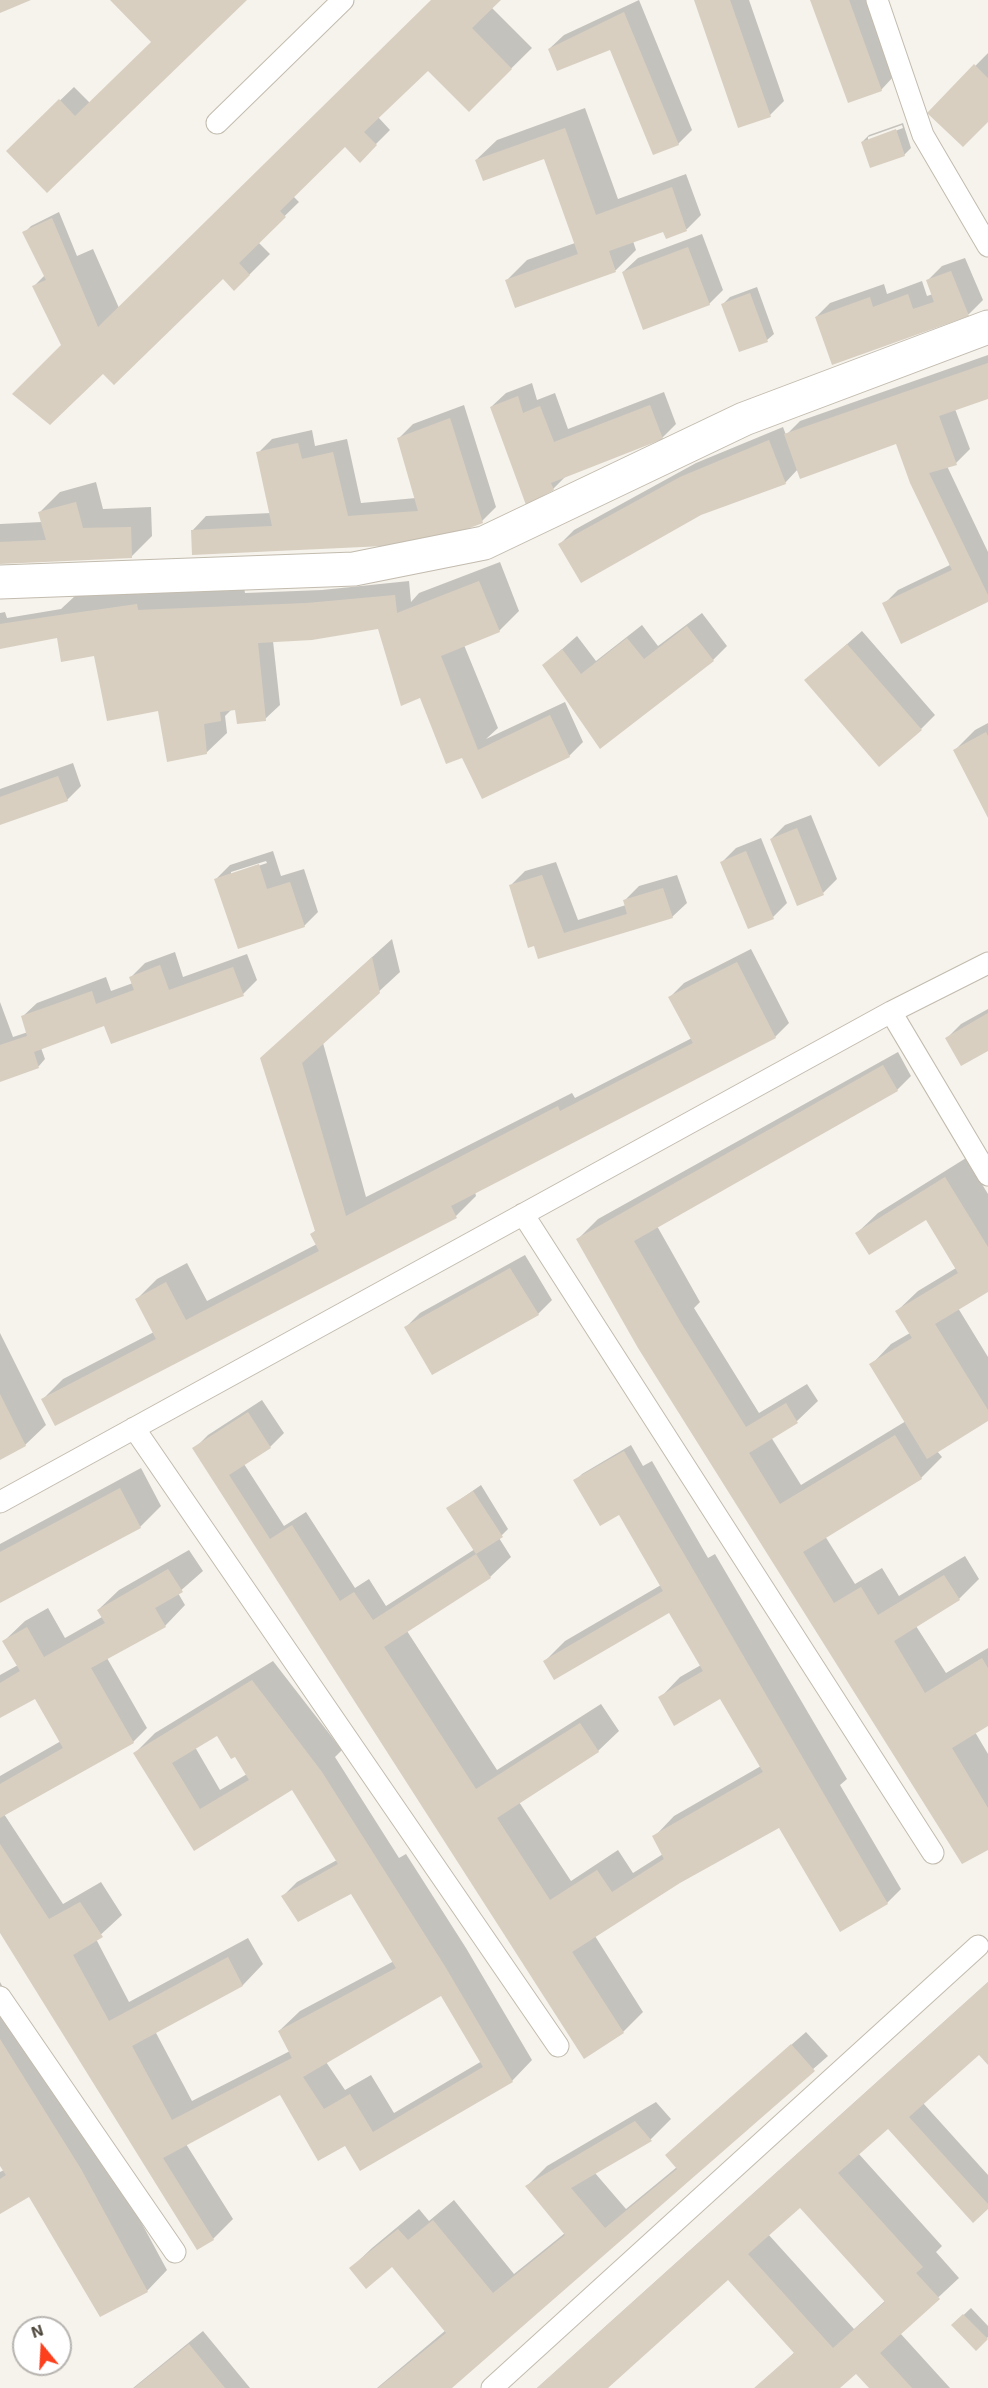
<!DOCTYPE html>
<html>
<head>
<meta charset="utf-8">
<style>
	body { margin:0 }
	#map { position:relative; width:988px; height:2388px; overflow:hidden; background:#f6f3ec; font-family:"Exo 2",sans-serif }
	canvas { display:block }
	.north { position:absolute; left:12px; top:2316px; width:60px; height:60px; box-sizing:border-box; background:#fff; border:2px solid #b7b4b0; border-radius:50%; rotate:342deg; font-size:16px; font-weight:700; line-height:24px; text-align:center; color:#4b4439 }
	.north::after { content:''; display:block; margin:auto; width:21px; height:27px; background:#fc3f1d; clip-path:polygon(50% 0,100% 100%,50% 72%,0 100%) }
</style>
</head>
<body>
<div id="map">
<canvas width="988" height="2388"></canvas>
<div class="north">N</div>
</div>
<script>
const c = document.querySelector('canvas').getContext('2d');
c.lineJoin = 'round';
function paint(path, color) {
  c.fillStyle = color;
  c.fill(path, 'evenodd');
}
function shape(rows) {
  const path = new Path2D();
  for (const r of rows) {
    path.moveTo(r[0], r[1]);
    for (let i = 2; i < r.length; i += 2) path.lineTo(r[i], r[i + 1]);
  }
  return path;
}
function strokePath(path, color, width, dash) {
  c.strokeStyle = color;
  c.lineWidth = width;
  c.lineCap = dash ? 'butt' : 'round';
  c.setLineDash(dash || []);
  c.stroke(path);
}
const shadow = shape([
	[112,0,245,0,47,191,22,137,74,87,90,103,153,42],
	[433,0,498,0,491,7,532,48,469,110,428,68,378,117,390,130,360,160,345,145,293,196,299,202,258,242,270,254,235,289,223,277,103,371,63,345,34,286,45,275,24,233,31,226,59,212,77,256,93,249,119,308],
	[639,0,692,130,678,144,611,48,549,49,564,35],
	[696,0,749,0,784,101,770,115],
	[812,0,868,0,895,75,881,90],
	[988,53,988,120,929,113],
	[585,108,618,199,686,174,701,215,687,229,667,237,664,230,633,241,636,250,616,270,516,306,507,280,527,260,575,243,545,157,476,160,497,140],
	[903,123,911,148,904,155,862,142,869,135],
	[902,125,903,128,868,141,868,137],
	[702,234,723,290,709,304,623,272,638,258],
	[965,258,983,300,969,314,833,363,816,317,830,303,884,284,887,294,922,281,927,296,933,294,928,280,942,266],
	[757,287,774,334,767,340,723,304,730,297],
	[988,355,988,397,955,409,970,449,956,463,947,466,988,552,988,601,884,604,898,590,950,565,897,442,798,469,785,483,560,544,574,530,696,463,783,427,786,435,800,421],
	[532,383,537,400,555,393,568,429,664,392,676,424,662,438,567,475,553,489,491,407,506,393],
	[464,405,496,507,482,521,192,531,206,516,271,513,258,453,272,439,312,430,315,446,347,439,361,503,416,498,399,438,413,424],
	[96,482,103,509,151,507,152,536,131,557,0,563,0,524,42,522,40,512,60,492],
	[500,562,519,611,499,631,464,645,498,728,486,739,565,702,583,742,569,756,464,758,421,696,379,627,273,641,280,705,265,719,232,709,225,716,227,733,206,753,96,654,58,637,0,647,0,613,5,612,7,618,61,609,75,596,244,587,245,593,322,590,409,581,411,602,419,593],
	[702,613,727,646,713,660,600,747,544,665,577,636,596,661,642,625,658,646],
	[862,631,935,715,921,729,806,680],
	[988,723,988,815,955,750,975,730],
	[73,763,81,786,67,800,0,824,0,789],
	[811,815,837,879,823,893,771,839,785,825],
	[761,838,787,903,773,917,722,862,736,848],
	[273,851,281,876,304,869,318,912,304,926,216,879,230,865],
	[266,861,267,863,231,875,231,872],
	[556,862,578,920,626,905,624,901,639,886,677,875,687,903,672,917,539,957,511,885,525,871],
	[392,939,400,972,323,1043,366,1197,572,1093,575,1098,692,1038,670,997,684,983,751,949,789,1023,775,1037,475,1192,476,1196,456,1216,43,1399,63,1379,154,1332,137,1299,157,1279,187,1263,207,1301,317,1244,312,1234,316,1230,283,1038],
	[175,952,183,977,247,954,257,980,243,994,105,1025,41,1048,45,1059,39,1066,0,1081,0,1002,13,1037,28,1032,22,1017,37,1003,106,977,111,991,133,983,131,977,145,963],
	[988,1009,988,1049,947,1038,961,1024],
	[898,1052,911,1076,897,1090,657,1226,700,1302,694,1308,759,1413,807,1384,818,1401,797,1421,771,1437,801,1485,906,1421,871,1365,891,1344,910,1333,897,1311,918,1291,956,1268,926,1218,857,1233,878,1213,966,1158,988,1194,988,1291,958,1308,988,1357,988,1419,937,1451,942,1457,921,1478,825,1536,855,1584,882,1568,899,1596,965,1556,979,1579,959,1599,916,1626,946,1673,988,1648,988,1724,975,1732,988,1754,988,1848,578,1239,598,1219],
	[525,1255,552,1300,538,1314,406,1327,420,1313],
	[0,1333,46,1425,25,1445,0,1458],
	[262,1400,284,1433,270,1447,244,1464,284,1526,306,1512,355,1588,369,1579,386,1606,475,1549,448,1508,481,1485,508,1529,499,1538,511,1557,490,1577,407,1631,497,1770,601,1704,619,1731,598,1751,519,1802,571,1881,618,1850,633,1873,663,1854,654,1837,674,1816,761,1766,721,1697,660,1698,680,1677,701,1665,670,1611,545,1661,565,1641,661,1585,620,1513,575,1481,582,1474,631,1445,643,1466,652,1461,708,1558,715,1554,847,1779,840,1785,901,1889,887,1903,786,1823,679,1882,595,1936,643,2012,623,2032,194,1449,208,1435],
	[141,1468,161,1506,140,1527,0,1602,0,1544],
	[189,1550,203,1571,178,1593,185,1605,165,1626,107,1658,147,1728,133,1742,4,1814,63,1904,101,1882,122,1915,96,1939,129,2002,248,1938,263,1964,243,1985,155,2031,192,2101,290,2051,279,2031,300,2011,394,1961,363,1885,283,1896,297,1882,337,1860,293,1788,194,1849,135,1753,155,1733,273,1661,342,1750,335,1757,399,1858,406,1854,466,1948,532,2060,512,2081,346,2144,280,2093,186,2144,233,2219,213,2239,0,1931,0,1776,61,1741,36,1697,0,1717,0,1675,18,1665,4,1641,25,1621,48,1608,65,1638,102,1617,98,1610,119,1590],
	[218,1734,236,1755,247,1774,220,1790,195,1747],
	[442,1994,482,2061,394,2113,371,2075,345,2090,326,2062],
	[0,1982,36,2047,101,2148,167,2270,147,2291,30,2195,0,2212,0,2172,4,2170,0,2163],
	[988,1982,988,2063,979,2052,923,2103,988,2175,988,2207,888,2127,858,2153,942,2246,936,2252,959,2278,900,2333,950,2388,871,2388,856,2372,838,2388,755,2388,795,2352,728,2278,606,2388,537,2388],
	[800,2206,886,2300,854,2329,768,2234],
	[806,2032,828,2056,450,2388,377,2388,446,2330,392,2265,351,2268,372,2248,419,2209,429,2221,454,2200,514,2274,565,2233,527,2186,547,2166,656,2102,671,2119,651,2139,595,2173,626,2209,677,2167,681,2141],
	[971,2308,988,2326,988,2337,976,2349,953,2325],
	[203,2331,250,2388,133,2388]
]);
const building = shape([
	[0,0,31,0,0,13],
	[110,0,247,0,47,193,6,151,59,99,75,116,151,42],
	[431,0,501,0,472,28,512,69,469,112,428,71,364,132,377,145,360,163,345,147,280,211,286,217,239,263,250,275,234,291,223,279,114,385,103,374,50,425,12,394,61,345,32,286,46,280,22,232,52,218,98,327],
	[694,0,730,0,771,117,738,128],
	[810,0,849,0,882,91,848,103],
	[624,12,679,145,653,155,610,50,557,71,548,49],
	[974,64,988,78,988,122,963,147,927,113],
	[565,128,596,215,672,187,687,231,666,239,663,232,609,251,616,272,515,308,505,280,578,254,544,159,483,181,475,160],
	[896,129,905,156,870,168,861,142],
	[688,247,710,305,643,330,622,272],
	[951,271,969,316,832,365,815,317,870,297,873,307,908,294,913,309,934,302,926,280],
	[750,293,768,342,739,352,721,304],
	[988,363,988,399,939,416,957,465,929,473,988,595,988,602,901,644,882,603,952,570,910,483,896,444,800,479,784,434],
	[518,396,523,413,540,406,554,442,650,405,663,439,551,483,554,490,526,505,490,407],
	[450,418,483,523,427,544,192,555,191,530,272,526,256,452,298,443,302,459,333,452,348,516,418,511,397,438],
	[769,440,786,484,701,515,581,583,558,544,680,477],
	[76,502,83,528,131,527,132,558,0,564,0,542,46,540,38,512],
	[479,581,500,632,441,656,478,750,550,715,570,757,482,799,462,758,446,764,420,698,401,706,378,629,312,640,258,643,266,721,237,724,235,710,220,712,221,721,204,724,207,754,167,762,158,711,107,721,94,656,61,662,57,638,0,649,0,624,53,616,137,604,138,610,307,603,395,595,397,613],
	[687,626,714,661,600,749,542,665,562,649,581,674,627,638,644,659],
	[847,644,922,730,879,767,804,680],
	[986,732,988,736,988,818,953,750],
	[58,776,68,801,0,825,0,797],
	[797,828,824,895,797,906,770,839],
	[746,851,774,919,748,929,720,862],
	[259,864,267,889,290,882,305,927,238,949,214,879],
	[542,875,564,933,627,914,623,900,663,888,673,918,538,959,534,946,528,948,509,885],
	[372,957,380,993,302,1063,346,1216,558,1106,560,1111,693,1043,668,997,737,962,776,1038,451,1206,457,1218,55,1426,41,1399,156,1339,135,1299,166,1282,186,1320,319,1251,310,1234,315,1231,260,1058],
	[160,965,169,990,233,967,244,996,111,1044,104,1026,34,1052,39,1068,0,1082,0,1045,27,1036,21,1016,92,991,96,1004,134,990,129,977],
	[988,1013,988,1051,961,1066,945,1038],
	[883,1065,898,1091,634,1241,681,1323,746,1427,786,1403,798,1423,749,1453,780,1504,895,1435,922,1479,803,1552,834,1603,861,1587,878,1615,944,1575,960,1600,894,1641,925,1693,982,1658,988,1668,988,1726,952,1748,988,1808,988,1850,962,1864,638,1348,576,1239],
	[945,1177,988,1247,988,1292,935,1324,988,1410,988,1421,927,1459,869,1364,912,1338,895,1311,958,1273,926,1220,869,1255,855,1233],
	[510,1268,539,1315,432,1375,404,1327],
	[0,1394,26,1446,0,1460],
	[248,1412,271,1448,229,1475,270,1539,292,1525,340,1601,354,1592,373,1620,476,1554,491,1578,384,1647,476,1789,580,1723,599,1752,497,1818,550,1900,597,1870,612,1892,664,1859,652,1836,763,1772,720,1699,674,1726,658,1697,703,1671,669,1613,554,1680,543,1661,663,1591,619,1515,600,1526,573,1480,624,1451,888,1904,840,1932,779,1828,680,1883,572,1952,624,2033,584,2059,192,1448],
	[120,1488,141,1528,0,1603,0,1552],
	[473,1491,503,1537,476,1554,446,1508],
	[168,1569,183,1592,155,1608,166,1627,91,1668,134,1743,0,1818,0,1784,63,1748,35,1699,0,1718,0,1683,20,1671,2,1641,27,1627,44,1657,105,1623,97,1610],
	[252,1680,322,1772,446,1968,513,2082,360,2171,345,2146,318,2161,280,2095,163,2158,214,2240,197,2250,0,1933,0,1844,49,1919,80,1902,103,1937,73,1955,109,2021,228,1957,243,1986,132,2046,172,2120,292,2058,278,2031,396,1968,351,1894,298,1922,281,1896,338,1864,292,1790,194,1851,133,1753],
	[217,1736,231,1759,235,1757,249,1780,200,1809,172,1763],
	[441,1996,483,2067,373,2132,350,2094,324,2109,303,2077],
	[988,1982,988,2065,979,2055,909,2117,988,2204,988,2209,973,2223,888,2129,838,2173,923,2267,916,2273,940,2299,880,2353,912,2388,869,2388,856,2374,840,2388,754,2388,794,2353,728,2280,608,2388,537,2388],
	[800,2208,885,2302,833,2348,748,2254],
	[0,2039,81,2169,148,2292,100,2317,29,2197,0,2214,0,2179,6,2175,0,2166],
	[791,2044,815,2071,452,2388,378,2388,446,2333,392,2267,366,2289,349,2268,398,2229,408,2240,433,2220,493,2293,565,2235,525,2186,635,2121,652,2141,571,2188,605,2228,677,2169,665,2155],
	[963,2314,988,2339,976,2351,951,2325],
	[189,2344,225,2388,134,2388]
]);
const service = shape([
	[877,0,923,135,988,246],
	[217,123,343,0],
	[891,1012,988,963],
	[523,1214,933,1853],
	[134,1428,558,2046],
	[0,1502,891,1012,988,1175],
	[0,1997,175,2252],
	[492,2388,978,1946]
]);
const minor = shape([
	[0,582,354,569,484,543,744,419,988,327]
]);
paint(shadow, '#0003');
paint(building, '#d8cfc1');
strokePath(service, '#c2bbae', 23);
strokePath(minor, '#c2bbae', 35);
strokePath(service, '#fff', 21);
strokePath(minor, '#fff', 33);
</script>
</body>
</html>
